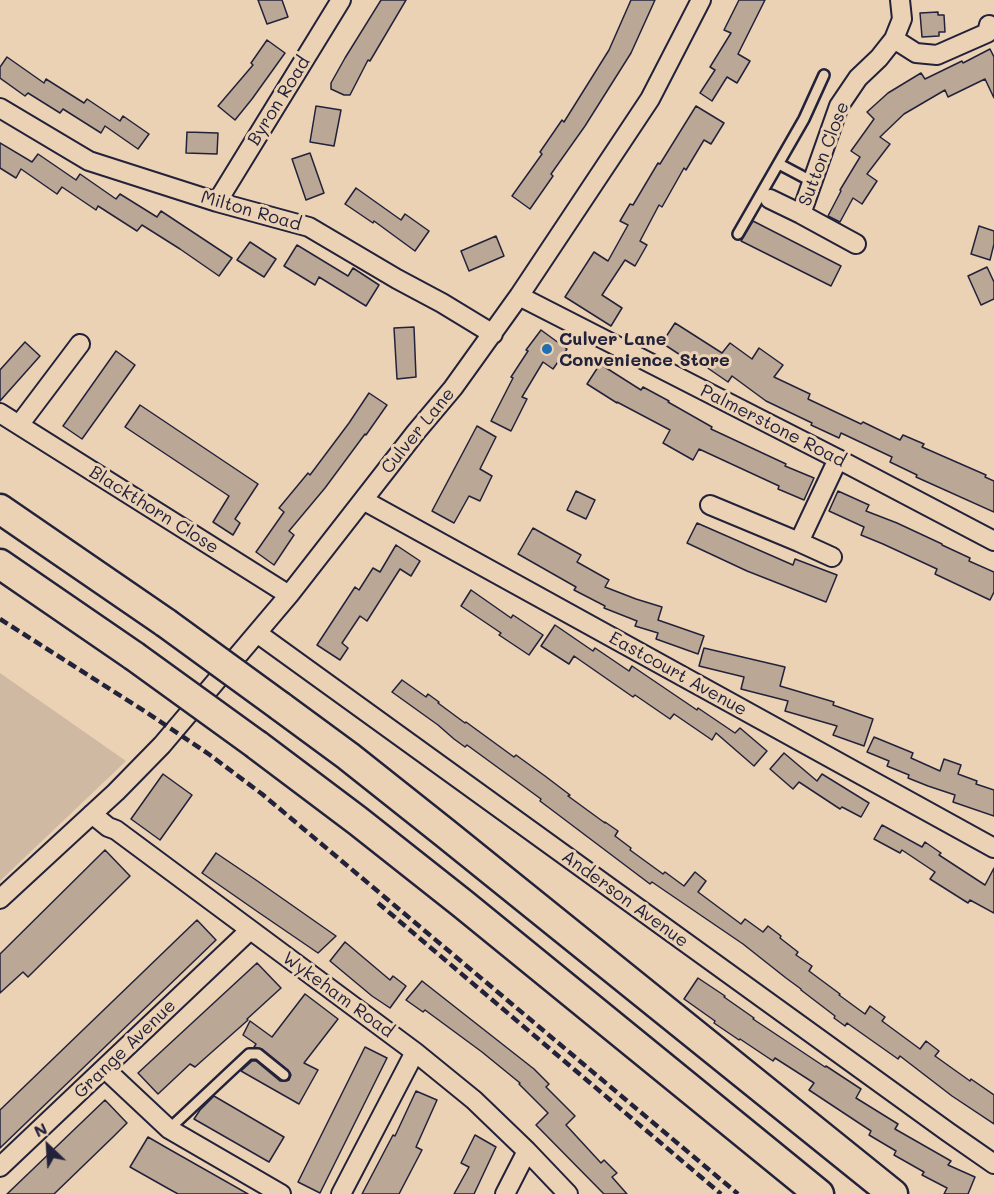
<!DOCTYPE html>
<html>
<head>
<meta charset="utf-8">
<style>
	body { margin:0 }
	#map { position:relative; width:994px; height:1194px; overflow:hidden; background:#ecd2b4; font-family:Mali,sans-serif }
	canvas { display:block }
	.north { position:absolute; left:18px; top:1116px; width:60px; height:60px; -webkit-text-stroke:4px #ecd2b4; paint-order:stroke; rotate:335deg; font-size:16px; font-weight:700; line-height:24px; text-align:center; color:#22223b }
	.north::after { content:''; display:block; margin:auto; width:21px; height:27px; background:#22223b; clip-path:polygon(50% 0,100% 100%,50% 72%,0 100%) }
</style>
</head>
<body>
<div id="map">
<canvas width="994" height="1194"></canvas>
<div class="north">N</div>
</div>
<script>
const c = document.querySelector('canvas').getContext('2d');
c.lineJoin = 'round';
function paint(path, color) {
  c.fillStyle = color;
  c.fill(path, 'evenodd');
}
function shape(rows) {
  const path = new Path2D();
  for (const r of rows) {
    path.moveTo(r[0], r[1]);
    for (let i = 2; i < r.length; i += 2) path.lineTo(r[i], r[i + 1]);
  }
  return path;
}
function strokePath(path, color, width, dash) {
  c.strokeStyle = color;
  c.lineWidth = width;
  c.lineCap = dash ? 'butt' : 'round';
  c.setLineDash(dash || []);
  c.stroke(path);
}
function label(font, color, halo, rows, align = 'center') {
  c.font = font + ' Mali,sans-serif';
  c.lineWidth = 6;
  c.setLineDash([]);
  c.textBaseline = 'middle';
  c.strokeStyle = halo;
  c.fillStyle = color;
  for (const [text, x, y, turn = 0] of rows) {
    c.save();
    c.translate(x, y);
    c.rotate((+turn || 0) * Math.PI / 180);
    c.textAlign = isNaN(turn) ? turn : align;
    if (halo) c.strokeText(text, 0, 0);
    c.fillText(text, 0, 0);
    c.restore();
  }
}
const green = shape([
	[0,673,126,761,0,881]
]);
const building = shape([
	[258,0,282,0,288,17,267,24,258,0],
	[381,0,406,0,370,61,368,60,350,95,344,95,331,89,331,83,345,58,381,0],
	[631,0,655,0,631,53,585,126,551,174,553,176,530,209,512,196,542,154,540,152,562,120,564,122,609,50,631,0],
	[739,0,765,0,738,54,750,61,737,83,727,77,712,101,700,93,715,70,710,67,731,33,724,30,739,0],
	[938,12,938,15,944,15,945,32,939,32,939,36,922,37,920,13,938,12],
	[267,40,285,53,252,99,235,120,218,106,253,65,251,63,267,40],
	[990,49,994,57,994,98,985,79,948,97,945,90,904,114,880,137,890,144,867,174,877,181,862,204,853,198,840,222,828,216,841,191,840,190,860,157,851,151,874,119,867,112,888,93,921,73,925,79,962,61,963,63,990,49],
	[7,57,44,83,46,79,84,103,87,99,120,121,123,116,149,134,138,149,105,126,101,133,63,109,60,113,28,93,25,96,0,78,0,67,7,57],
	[316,106,341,110,334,146,310,142,316,106],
	[696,106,724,123,711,144,704,140,686,170,684,168,662,207,659,205,640,241,647,245,635,266,625,260,602,295,622,308,611,326,565,297,594,252,608,261,628,225,620,221,630,204,633,205,658,163,660,164,696,106],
	[187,132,218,133,217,154,186,153,187,132],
	[0,143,32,162,38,154,76,180,80,174,116,199,120,194,157,217,161,211,232,258,219,276,180,249,142,225,137,231,98,206,96,210,62,187,57,194,21,169,16,178,0,168,0,143],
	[310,153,324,193,306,200,292,159,310,153],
	[356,188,401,220,405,214,429,231,415,251,374,221,373,223,345,204,356,188],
	[753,221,841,266,831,286,741,241,753,221],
	[979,226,994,231,994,244,990,260,971,254,979,226],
	[496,236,504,256,469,271,461,251,496,236],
	[250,242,276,259,264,277,237,260,250,242],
	[297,245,348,276,353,268,379,285,366,306,319,277,315,285,284,266,297,245],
	[987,267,994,282,994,299,981,305,968,276,987,267],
	[675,323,722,353,730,343,752,359,759,348,783,365,774,377,810,394,808,399,861,424,863,422,900,440,903,435,924,444,922,447,986,475,985,477,994,481,994,512,916,477,917,475,890,462,892,457,841,433,839,438,811,425,812,423,766,401,732,376,728,382,696,360,694,364,662,343,675,323],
	[414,327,416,377,397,379,394,328,414,327],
	[541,330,567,349,553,369,543,362,522,397,527,399,511,431,491,421,513,378,511,377,528,351,526,350,541,330],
	[25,342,40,356,0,401,0,370,25,342],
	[116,351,135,365,82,439,63,426,116,351],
	[600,364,641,390,643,387,669,401,668,402,712,427,711,429,786,464,785,466,814,478,804,500,778,489,779,486,699,449,693,460,663,443,670,430,617,402,617,403,587,384,600,364],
	[369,393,387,405,366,435,365,434,325,488,289,531,294,535,274,565,256,552,284,512,279,508,308,473,310,475,349,423,369,393],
	[140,405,258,484,235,519,240,523,233,535,213,522,229,496,125,427,140,405],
	[477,426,496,437,480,469,492,476,480,501,469,496,454,523,432,511,477,426],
	[576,491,595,500,586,519,567,510,576,491],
	[838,491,869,505,866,511,897,523,942,544,942,545,970,558,969,561,994,572,994,592,990,600,935,574,937,569,883,544,861,535,864,527,829,511,838,491],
	[697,523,793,565,795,559,837,575,826,602,747,571,687,543,697,523],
	[533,528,581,555,577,562,609,580,605,587,636,599,662,607,658,620,704,636,698,654,656,639,658,633,635,626,637,621,604,608,605,606,574,590,576,587,518,554,533,528],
	[396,545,420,561,411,576,400,569,367,621,360,616,342,643,348,648,340,660,317,645,355,587,359,590,373,568,380,572,396,545],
	[471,590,511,618,513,615,543,635,529,655,499,635,501,633,461,606,471,590],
	[555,625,593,651,595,648,629,671,632,666,697,710,698,708,735,733,740,728,767,751,754,766,716,733,712,740,674,714,670,719,635,695,633,697,574,656,569,664,541,646,555,625],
	[704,648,785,667,780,686,834,702,833,705,873,719,864,746,833,735,837,726,785,711,788,701,741,689,744,677,699,666,704,648],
	[402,680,426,697,428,694,439,702,438,703,465,723,466,722,514,757,516,755,545,776,570,795,568,796,605,823,605,822,618,831,615,836,631,848,630,850,663,874,665,872,684,886,695,872,706,881,698,892,741,924,745,919,763,932,768,926,781,936,780,938,798,952,796,955,812,966,809,971,840,994,839,995,865,1014,870,1006,885,1017,882,1021,920,1049,926,1041,939,1051,935,1056,970,1081,971,1079,994,1095,994,1124,952,1096,900,1056,898,1059,847,1023,845,1026,834,1018,835,1016,801,990,801,989,786,978,743,944,652,882,650,884,540,801,541,799,467,745,465,747,454,739,438,725,392,692,402,680],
	[874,737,913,753,911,758,940,771,944,759,961,765,958,774,977,781,976,784,994,790,994,816,953,802,955,795,928,786,908,778,909,775,887,766,889,761,867,752,874,737],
	[784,753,817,781,822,774,869,803,861,817,842,807,840,809,799,782,793,789,770,769,784,753],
	[163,774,192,795,160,840,131,819,163,774],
	[882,825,922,847,925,842,941,853,939,855,985,885,994,868,994,913,970,900,968,903,930,879,935,872,902,850,900,853,874,839,882,825],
	[105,850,130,876,28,977,23,972,0,993,0,954,105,850],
	[216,853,256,880,336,936,318,953,258,912,202,873,216,853],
	[197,920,216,940,0,1148,0,1110,197,920],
	[345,942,390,980,393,976,406,986,390,1008,372,996,330,961,345,942],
	[257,963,281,988,247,1019,248,1020,195,1067,190,1064,158,1094,138,1073,257,963],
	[698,978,725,996,724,997,754,1018,753,1019,825,1067,826,1066,861,1089,856,1098,898,1124,895,1129,951,1161,948,1165,975,1177,968,1194,944,1194,947,1188,922,1175,924,1172,894,1155,896,1151,869,1135,871,1131,809,1090,814,1083,775,1058,773,1061,740,1039,739,1040,714,1023,715,1021,684,999,698,978],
	[422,981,534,1069,549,1084,546,1087,575,1116,566,1125,601,1163,604,1160,617,1173,612,1177,627,1194,604,1194,536,1125,548,1113,519,1084,520,1083,482,1052,425,1010,423,1012,406,1000,422,981],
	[305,994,338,1019,304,1063,318,1070,299,1104,241,1071,252,1061,256,1061,280,1081,286,1081,289,1080,291,1075,288,1070,262,1049,254,1047,256,1044,243,1035,250,1021,272,1037,305,994],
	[365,1047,387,1058,320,1193,298,1182,365,1047],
	[416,1091,437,1100,416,1147,422,1150,399,1194,362,1194,393,1135,395,1136,416,1091],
	[214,1096,284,1137,269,1162,194,1119,200,1110,214,1096],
	[105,1100,127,1123,113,1137,54,1194,7,1194,105,1100],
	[475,1135,496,1147,474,1194,454,1194,469,1167,461,1163,475,1135],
	[148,1137,167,1148,248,1194,178,1194,169,1189,130,1167,148,1137]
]);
const lane = shape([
	[779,164,813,182],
	[738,234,804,119,824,75],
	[169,1129,249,1054,258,1054,284,1075]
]);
const street = shape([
	[894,39,916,53,937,55,987,33,989,25],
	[0,108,89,161,217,202,309,227,397,279,442,303,493,334],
	[770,199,801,214,856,244],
	[217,202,341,0],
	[801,214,839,106,858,78,879,58,894,39,902,19,900,0],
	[519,296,838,459,994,541],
	[0,413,289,595],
	[19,425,80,344],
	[363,500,994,848],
	[710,505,799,542,838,459],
	[799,542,832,557],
	[257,633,948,1132,994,1164],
	[92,814,108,827,116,830,415,1052,474,1100,527,1151,568,1194],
	[0,899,116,792,162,745,289,595,416,432,453,388,519,296,650,99,701,0],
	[105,1069,169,1129,281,1194],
	[0,1167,250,930],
	[341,1194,415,1052],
	[505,1194,527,1151]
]);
const primary = shape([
	[0,509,166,623],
	[0,564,134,656],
	[280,706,348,756,445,833,893,1194],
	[257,745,358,821,463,904,819,1194]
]);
const rail = shape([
	[0,619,146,712,210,755,262,794,738,1194],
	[378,903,721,1194]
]);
const primaryBridge = shape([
	[166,623,280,706],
	[134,656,257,745]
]);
const markers = [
	[547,349,6,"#1f6fb2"]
];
const streetNames = [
	["Byron Road",279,101,-58],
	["Sutton Close",824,154,-69],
	["Milton Road",251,211,16],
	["Palmerstone Road",773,426,27],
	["Culver Lane",418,431,-51],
	["Blackthorn Close",154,510,32],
	["Eastcourt Avenue",678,674,29],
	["Anderson Avenue",625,899,36],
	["Wykeham Road",338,995,36],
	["Grange Avenue",125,1049,-44]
];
const poiNames = [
	["Culver Lane",559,339],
	["Convenience Store",559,360]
];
paint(green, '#cfb9a3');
paint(building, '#baa796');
strokePath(building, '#22223b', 1.5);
strokePath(lane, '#22223b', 14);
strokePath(street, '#22223b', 22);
strokePath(primary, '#22223b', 33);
strokePath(lane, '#ecd2b4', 9);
strokePath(street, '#ecd2b4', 18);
strokePath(primary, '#ecd2b4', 28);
strokePath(rail, '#22223b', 4.5, [9, 4.5]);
strokePath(primaryBridge, '#22223b', 33, []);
strokePath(primaryBridge, '#ecd2b4', 28);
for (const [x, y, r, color] of markers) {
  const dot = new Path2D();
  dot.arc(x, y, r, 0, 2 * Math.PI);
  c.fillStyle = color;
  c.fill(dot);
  strokePath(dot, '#ecd2b4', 2);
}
label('18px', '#22223b', '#ecd2b4', streetNames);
label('bold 18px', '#22223b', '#ecd2b4', poiNames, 'left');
</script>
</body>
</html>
